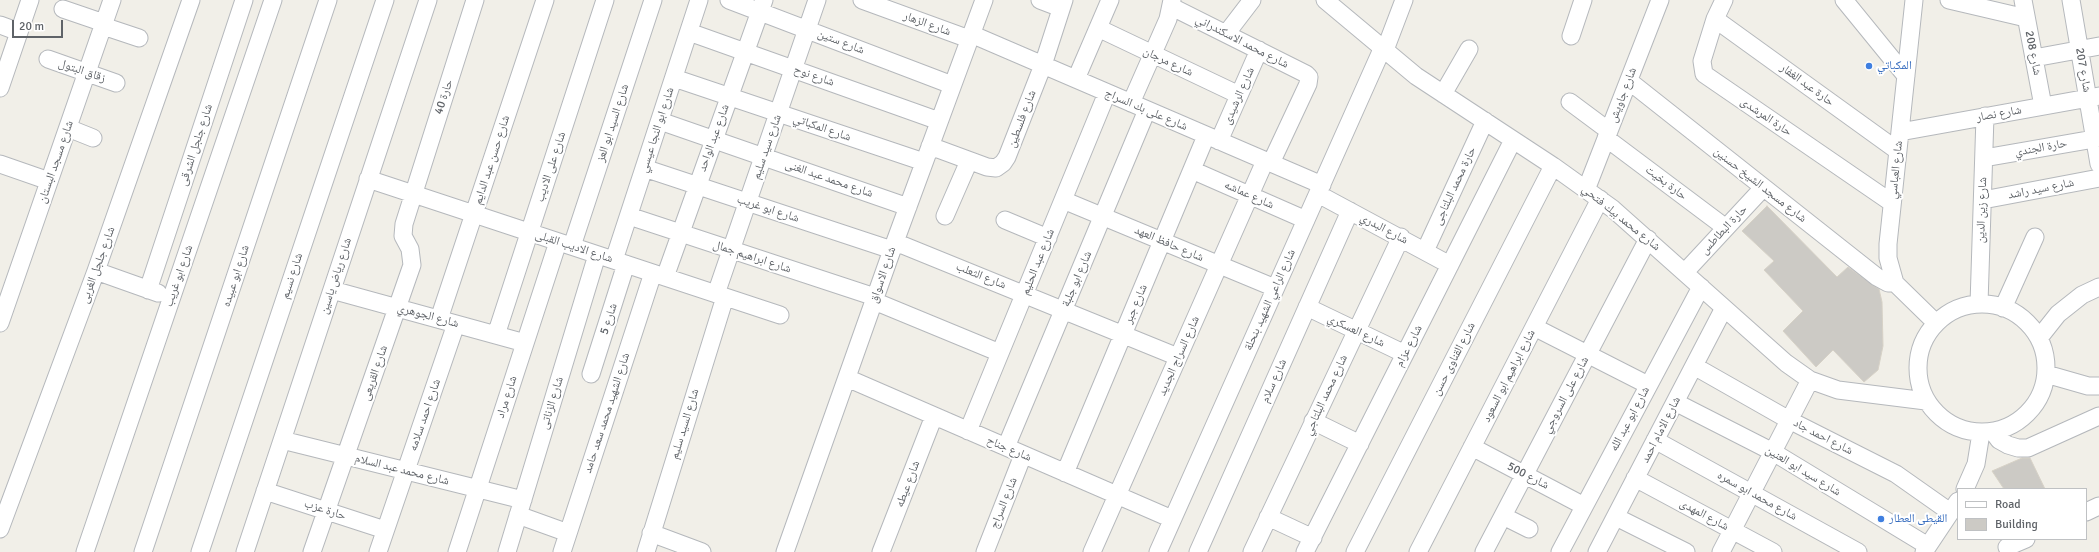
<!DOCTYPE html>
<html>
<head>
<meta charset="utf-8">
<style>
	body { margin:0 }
	#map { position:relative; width:2099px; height:552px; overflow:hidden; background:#f1efe8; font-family:Signika,sans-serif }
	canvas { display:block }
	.legend { position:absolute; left:1957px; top:488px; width:130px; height:52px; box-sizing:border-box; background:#fff; border:1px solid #bfc1c3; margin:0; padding:5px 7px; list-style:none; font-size:12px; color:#5f6368 }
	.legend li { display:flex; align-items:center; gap:8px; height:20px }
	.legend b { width:20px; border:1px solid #bfc1c3 }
	.scale { position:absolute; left:12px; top:20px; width:51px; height:18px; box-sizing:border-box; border:2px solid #5f6368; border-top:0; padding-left:5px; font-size:12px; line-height:14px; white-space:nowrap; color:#5f6368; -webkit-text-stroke:3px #fff; paint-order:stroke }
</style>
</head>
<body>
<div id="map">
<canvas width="2099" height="552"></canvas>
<ul class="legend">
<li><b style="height:5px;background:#fff"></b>Road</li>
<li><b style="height:11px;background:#cccac5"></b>Building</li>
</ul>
<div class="scale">20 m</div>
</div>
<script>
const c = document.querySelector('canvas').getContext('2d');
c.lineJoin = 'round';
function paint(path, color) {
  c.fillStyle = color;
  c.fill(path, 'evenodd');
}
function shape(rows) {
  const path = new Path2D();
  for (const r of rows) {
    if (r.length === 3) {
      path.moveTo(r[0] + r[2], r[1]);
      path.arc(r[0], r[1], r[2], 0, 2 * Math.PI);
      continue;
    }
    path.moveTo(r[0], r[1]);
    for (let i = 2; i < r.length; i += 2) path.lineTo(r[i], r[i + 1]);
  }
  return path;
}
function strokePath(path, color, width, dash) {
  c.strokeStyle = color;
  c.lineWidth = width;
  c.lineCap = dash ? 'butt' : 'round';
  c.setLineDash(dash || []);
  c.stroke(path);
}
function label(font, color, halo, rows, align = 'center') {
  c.font = font + ' Signika,"Noto Naskh Arabic",sans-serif';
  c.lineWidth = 4;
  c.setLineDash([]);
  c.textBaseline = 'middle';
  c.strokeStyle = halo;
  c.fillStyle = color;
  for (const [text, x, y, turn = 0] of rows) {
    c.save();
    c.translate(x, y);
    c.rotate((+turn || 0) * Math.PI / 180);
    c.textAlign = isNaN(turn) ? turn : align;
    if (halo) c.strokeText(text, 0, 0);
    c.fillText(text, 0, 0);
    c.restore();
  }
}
const building = shape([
	[1767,206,1837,277,1848,267,1879,289,1882,302,1883,346,1878,370,1864,382,1833,350,1816,367,1783,331,1803,311,1764,270,1774,261,1742,231,1767,206],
	[2022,458,2030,458,2045,489,2004,489,1992,471,2022,458]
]);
const minor = shape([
	[729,0,952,85],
	[862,0,969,39],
	[1040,0,1061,8],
	[1325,0,1416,76,1553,166,1613,209,1786,363,1810,380,1838,390,1926,401],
	[1724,0,1715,19,1702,61,1704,74,1892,203],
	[1844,0,1906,76],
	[1914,0,1888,244,1888,258,1895,283,1936,323],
	[1949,0,2026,18],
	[2023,0,2043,106],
	[2071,0,2099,164],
	[1172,7,1306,74,1309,77,1308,84,1271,163],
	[63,9,104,23],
	[1715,19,1898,151],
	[0,25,19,32],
	[103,26,139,38],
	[1098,28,1239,95],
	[689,32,939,121],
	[971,34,1322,185],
	[1226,34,1252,0],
	[1571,36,1583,0],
	[1385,50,1404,0],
	[2034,58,2099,46],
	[48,59,116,83],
	[674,78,924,162],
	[1076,79,1110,0],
	[1629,81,1877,277,1888,283,1895,283],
	[0,88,30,0],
	[1443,94,1469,49],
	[1570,102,1609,131],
	[1131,103,1168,19,1172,0],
	[660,121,908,207],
	[68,128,93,138],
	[1900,132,2099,96],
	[1606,138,1726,228],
	[1219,141,1259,50],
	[930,146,987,167,996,168,1003,163,1007,157,1043,65,1064,0],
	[1984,158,2099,138],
	[0,164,49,181],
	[644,168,892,250],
	[1192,170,1306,220],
	[368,179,780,315],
	[1586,190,1660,0],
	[1318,194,1450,265],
	[1063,200,1275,288],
	[1983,200,2099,178],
	[629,216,875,297],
	[945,216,969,161],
	[1005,220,1048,238],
	[895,242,1178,357],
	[572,246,653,0],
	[1425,251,1485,121],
	[614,260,699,0],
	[96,271,158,293],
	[1685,272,1763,188],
	[665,277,764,0],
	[148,290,244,0],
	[332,290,525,343],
	[716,294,817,0],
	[874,301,1000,353],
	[1982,368,64],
	[1979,304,1985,116],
	[1307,307,1405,354],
	[2003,308,2035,237],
	[439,319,545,0],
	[0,323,112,0],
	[1534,327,1648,385],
	[496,335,605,0],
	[2039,338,2058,314,2082,295,2099,287],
	[1694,366,1789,420,1896,474,1950,512],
	[591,374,626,264],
	[2046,374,2088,386,2099,386],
	[847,378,1172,519],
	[1675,402,1773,452,1928,546],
	[1313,421,1360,444],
	[968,431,1107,93],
	[1993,432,1999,440,2008,445,2018,448,2028,448,2099,416],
	[282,440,523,500],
	[1655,440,1858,552],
	[1006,447,1147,110],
	[1472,447,1584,506],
	[1065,473,1206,136],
	[1635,478,1773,552],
	[1965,489,1976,464,1981,433],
	[265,491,385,530],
	[2086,512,2099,506],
	[518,515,568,533],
	[1503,516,1529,529],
	[1268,517,1313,538],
	[1616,517,1686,552],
	[0,529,96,271,191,0],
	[651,533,702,552],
	[2007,547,2026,539],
	[85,552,273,0],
	[143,552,328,0],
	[200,552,385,0],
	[245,552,428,0],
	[312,552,412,265,410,249,403,236,404,224,475,0],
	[378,552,456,324],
	[457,552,558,242],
	[507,552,597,255],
	[562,552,653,273],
	[646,552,725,297],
	[785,552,892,250,984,0],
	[881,552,934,416],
	[985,552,1023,455],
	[1092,552,1265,161],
	[1158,552,1383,47],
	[1198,552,1350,211],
	[1252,552,1401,237],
	[1305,552,1513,140],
	[1355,552,1553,166],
	[1418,552,1600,199],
	[1484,552,1648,239],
	[1560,552,1701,287],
	[1597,552,1724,308],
	[1721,552,1810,380],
	[1924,552,1958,501]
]);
const markers = [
	[1869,66,4,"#3f7fe0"],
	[1881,519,4,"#3f7fe0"]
];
const streetNames = [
	["شارع الزهار",927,24,20],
	["شارع ستين",841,42,21],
	["شارع محمد الاسكندراني",1242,42,27],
	["شارع 208",2033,53,79],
	["شارع مرجان",1168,62,25],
	["شارع 207",2083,70,80],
	["زقاق البتول",82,71,19],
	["شارع نوح",814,76,19],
	["حارة عبد الغفار",1807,85,36],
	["شارع جاويش",1623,95,-69],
	["شارع الرشيدى",1239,96,-66],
	["حارة 40",444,97,-72],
	["شارع على بك السراج",1146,110,23],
	["شارع نصار",1999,114,-10],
	["حارة المرشدى",1766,117,34],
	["شارع فلسطين",1022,119,-69],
	["شارع السيد ابو العز",613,123,-72],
	["شارع المكباتي",822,128,19],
	["شارع ابو النجا عيسي",657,130,-72],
	["شارع عبد الواحد",714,138,-70],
	["شارع جلجل الشرقى",196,145,-72],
	["شارع سيد سليم",767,147,-71],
	["حارة الجندي",2041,148,-10],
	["شارع حسن عبد الدايم",492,160,-72],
	["شارع مسجد البستان",56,162,-71],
	["شارع على الاديب",551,167,-72],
	["شارع العباسي",1896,170,-84],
	["شارع محمد عبد الغنى",829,179,19],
	["حارة بخيت",1666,183,37],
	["شارع مسجد الشيخ حسنين",1760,185,38],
	["حارة محمد البلتاجى",1455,186,-65],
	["شارع سيد راشد",2041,189,-11],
	["شارع عماشه",1249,195,24],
	["شارع ابو غريب",768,209,18],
	["شارع زين الدين",1982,210,-88],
	["شارع محمد بيك فتحي",1621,218,39],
	["شارع البدري",1384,229,28],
	["حارة البطاطس",1724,230,-47],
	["شارع حافظ العهد",1169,244,23],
	["شارع الاديب القبلى",574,247,18],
	["شارع ابراهيم جمال",752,257,18],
	["شارع عبد الحليم",1038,262,-68],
	["شارع جلجل الغربى",98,265,-70],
	["شارع الاسواق",883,275,-71],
	["شارع ابو غريب",179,276,-71],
	["شارع ابو عبيده",236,276,-72],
	["شارع نسيم",292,276,-72],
	["شارع رياض ياسين",336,276,-72],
	["شارع الثعلب",981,276,22],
	["شارع ابو جلبة",1077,279,-67],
	["شارع الراعي الشهيد بنحلة",1270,300,-66],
	["شارع جبر",1136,304,-67],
	["شارع الجوهري",428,316,15],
	["شارع 5",609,319,-72],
	["شارع العسكري",1356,331,25],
	["شارع عزام",1409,346,-63],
	["شارع السراج الجديد",1179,356,-66],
	["شارع القناوى حسن",1454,359,-63],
	["شارع القريعى",375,373,-71],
	["شارع ابراهيم ابو السعود",1509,376,-63],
	["شارع سلام",1274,381,-66],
	["شارع محمد البلتاجي",1326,395,-65],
	["شارع على السروجي",1566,395,-62],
	["شارع مراد",507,397,-72],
	["شارع الزناتى",552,403,-73],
	["شارع الشهيد محمد سعد حامد",607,413,-72],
	["شارع احمد سلامه",425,415,-71],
	["شارع ابو عبد الله",1630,419,-62],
	["شارع السيد سليم",685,424,-73],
	["شارع الامام احمد",1661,430,-63],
	["شارع احمد جاد",1823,437,27],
	["شارع جناح",1009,449,23],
	["شارع محمد عبد السلام",402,470,14],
	["شارع سيد ابو العنين",1803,471,31],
	["شارع 500",1528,476,27],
	["شارع عيطه",908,484,-69],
	["شارع محمد ابو سمره",1757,496,29],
	["شارع السراج",1004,503,-68],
	["حارة عزب",325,510,18],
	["شارع المهدى",1704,515,28]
];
const shopNames = [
	["المكباتي",1877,66],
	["القيطى العطار",1889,519]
];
paint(building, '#cccac5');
strokePath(building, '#d6d1c6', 1);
strokePath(minor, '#b5b8bc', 19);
strokePath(minor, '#fff', 17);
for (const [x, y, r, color] of markers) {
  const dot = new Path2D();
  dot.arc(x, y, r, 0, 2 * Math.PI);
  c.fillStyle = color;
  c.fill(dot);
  strokePath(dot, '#fff', 1.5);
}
label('12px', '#5f6368', '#fff', streetNames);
label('12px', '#366cbe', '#fff', shopNames, 'left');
</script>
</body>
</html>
